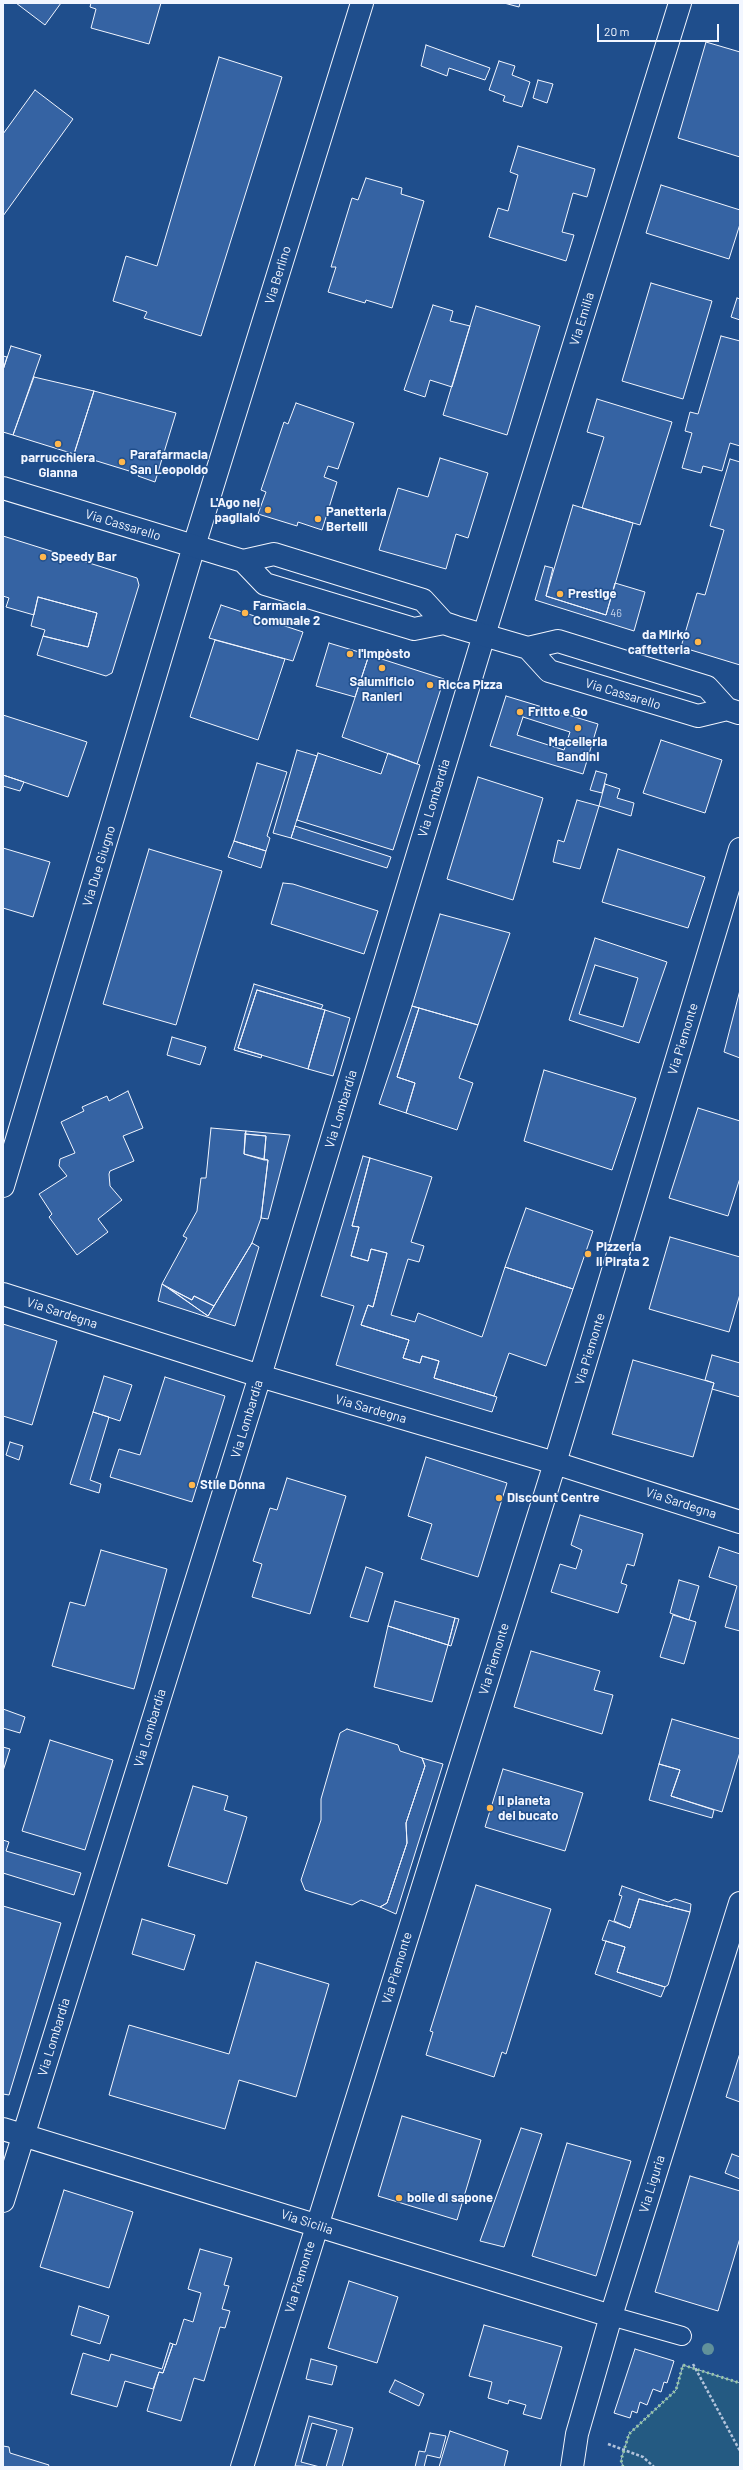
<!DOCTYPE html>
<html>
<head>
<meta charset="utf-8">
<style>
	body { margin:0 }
	#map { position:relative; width:743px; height:2470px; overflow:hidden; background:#1f4e8c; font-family:Barlow,sans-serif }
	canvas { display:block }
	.frame { position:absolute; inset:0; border:4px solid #f2f6ff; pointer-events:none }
	.scale { position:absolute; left:597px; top:24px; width:122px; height:18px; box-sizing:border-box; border:2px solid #f2f6ff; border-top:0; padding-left:5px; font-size:12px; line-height:14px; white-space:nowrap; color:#f2f6ff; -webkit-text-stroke:3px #1f4e8c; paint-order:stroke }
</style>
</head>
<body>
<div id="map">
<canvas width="743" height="2470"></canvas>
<div class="frame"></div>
<div class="scale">20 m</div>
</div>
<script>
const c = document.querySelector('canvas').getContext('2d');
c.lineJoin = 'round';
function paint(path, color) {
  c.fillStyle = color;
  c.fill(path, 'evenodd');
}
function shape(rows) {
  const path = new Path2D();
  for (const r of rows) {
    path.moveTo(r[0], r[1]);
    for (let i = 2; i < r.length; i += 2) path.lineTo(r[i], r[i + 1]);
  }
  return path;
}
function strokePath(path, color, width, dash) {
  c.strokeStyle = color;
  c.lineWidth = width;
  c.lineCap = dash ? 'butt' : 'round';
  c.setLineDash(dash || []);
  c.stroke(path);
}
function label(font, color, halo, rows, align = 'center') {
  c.font = font + ' Barlow,sans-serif';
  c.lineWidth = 3;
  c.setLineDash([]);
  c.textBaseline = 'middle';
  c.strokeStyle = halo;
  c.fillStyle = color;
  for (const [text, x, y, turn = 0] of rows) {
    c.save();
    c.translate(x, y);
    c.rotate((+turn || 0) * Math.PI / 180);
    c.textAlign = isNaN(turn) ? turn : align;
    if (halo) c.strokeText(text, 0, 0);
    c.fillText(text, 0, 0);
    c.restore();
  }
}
const green = shape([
	[683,2365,740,2383,740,2467,623,2467,621,2460,629,2434,676,2390,683,2365]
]);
const building = shape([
	[16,3,61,3,45,25,16,3],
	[91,3,161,3,149,44,91,28,96,9,90,7,91,3],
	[504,3,520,3,519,7,504,3],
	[706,42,740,52,740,157,678,138,706,42],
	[426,45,490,68,485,80,449,68,447,76,421,66,426,45],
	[219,57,282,77,201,336,144,318,147,312,113,301,126,256,157,266,219,57],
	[499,61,515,66,512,75,530,82,522,107,503,101,505,96,489,90,499,61],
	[538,80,553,84,547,103,533,98,538,80],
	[35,90,73,119,3,216,3,134,35,90],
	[518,146,595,169,587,197,573,193,562,232,574,235,566,261,489,237,498,208,508,211,518,175,510,172,518,146],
	[366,178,402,188,401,194,424,201,392,308,366,300,365,303,328,292,336,267,331,267,352,198,358,200,366,178],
	[661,185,740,210,740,224,729,259,646,233,661,185],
	[651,283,712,301,683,399,622,381,651,283],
	[737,298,740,299,740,320,731,317,737,298],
	[433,305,453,311,450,321,470,326,452,387,430,380,425,397,404,390,433,305],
	[476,306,540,326,507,435,443,415,476,306],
	[721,336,740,341,740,446,730,443,722,471,703,466,701,473,682,468,692,433,685,431,690,412,698,414,721,336],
	[11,346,41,355,13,435,3,432,3,370,11,346],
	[3,356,7,357,3,370,3,356],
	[34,377,94,391,74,454,13,435,34,377],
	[94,391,176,413,155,482,138,476,139,474,74,454,94,391],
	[597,399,672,422,640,525,582,508,604,437,587,432,597,399],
	[296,403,354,423,338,469,328,466,324,477,337,482,322,530,298,522,297,526,258,514,266,492,261,490,284,422,288,424,296,403],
	[440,458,488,473,468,538,456,534,446,569,379,550,398,488,428,497,440,458],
	[730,459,740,462,740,665,681,647,697,593,705,595,724,530,710,526,730,459],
	[573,505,633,523,606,615,546,596,573,505],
	[3,536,137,578,139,585,112,673,106,676,37,655,43,636,88,647,97,613,38,597,34,615,6,607,9,598,3,596,3,536],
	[545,566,553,568,546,596,606,615,615,583,645,592,634,631,535,600,545,566],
	[38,597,97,613,88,647,43,636,45,630,31,626,38,597],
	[221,605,303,632,293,661,209,638,221,605],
	[215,640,285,659,258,740,190,717,215,640],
	[329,643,369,655,355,697,316,686,329,643],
	[369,655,444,679,417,764,342,737,369,655],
	[506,696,598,724,583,774,490,746,506,696],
	[523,717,570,732,564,750,517,735,523,717],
	[3,715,87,742,68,797,3,775,3,715],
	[661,740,722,760,705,813,643,793,661,740],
	[297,750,317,756,291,838,273,833,297,750],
	[318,753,381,774,388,753,420,765,393,850,297,820,318,753],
	[257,763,287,772,267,836,270,838,266,851,234,841,257,763],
	[596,771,607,774,602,793,590,790,596,771],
	[3,775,24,782,20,791,3,786,3,775],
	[478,777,543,798,513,900,447,879,478,777],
	[605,784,620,789,617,798,634,803,631,816,599,806,605,784],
	[577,800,599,806,580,869,553,862,558,840,564,842,577,800],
	[295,826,391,857,387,868,291,838,295,826],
	[234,841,266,851,261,868,228,857,234,841],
	[3,848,50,862,33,917,3,908,3,848],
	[149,849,222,871,176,1025,103,1004,149,849],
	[618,849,705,877,688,928,602,902,618,849],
	[283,883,293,884,378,911,364,954,271,924,283,883],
	[440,914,510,933,478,1025,412,1006,440,914],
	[595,938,667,962,639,1043,569,1020,595,938],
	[595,965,638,978,623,1027,579,1014,595,965],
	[254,984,323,1005,321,1009,257,990,238,1048,262,1055,261,1058,234,1050,254,984],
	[257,990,325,1010,308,1069,238,1048,257,990],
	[740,990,740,1058,724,1052,740,990],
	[412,1006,419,1008,397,1077,415,1083,406,1113,379,1104,412,1006],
	[419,1008,478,1025,459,1078,473,1083,457,1130,406,1113,415,1083,397,1077,419,1008],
	[325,1010,350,1018,333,1076,308,1069,325,1010],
	[172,1037,206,1047,200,1065,167,1055,172,1037],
	[544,1070,636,1098,612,1170,524,1141,544,1070],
	[128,1091,143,1128,123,1136,134,1161,110,1171,109,1174,110,1186,122,1200,98,1219,108,1232,77,1255,49,1217,52,1214,39,1194,67,1176,59,1166,60,1159,75,1153,61,1122,84,1111,82,1107,107,1096,109,1101,128,1091],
	[698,1108,740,1121,740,1178,728,1216,669,1198,698,1108],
	[211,1128,246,1131,244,1154,268,1160,261,1218,252,1243,214,1306,194,1296,192,1300,162,1284,187,1238,183,1236,197,1211,201,1178,206,1178,211,1128],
	[246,1131,290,1135,268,1219,261,1218,268,1160,264,1160,266,1136,245,1134,246,1131],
	[245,1134,266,1136,264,1160,244,1154,245,1134],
	[363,1156,370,1158,352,1226,359,1227,351,1256,368,1261,371,1249,387,1253,373,1307,368,1305,361,1325,409,1340,403,1358,420,1363,422,1356,439,1361,434,1378,497,1397,492,1412,336,1365,354,1306,321,1296,363,1156],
	[370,1158,432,1177,411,1242,424,1246,419,1262,408,1259,391,1315,415,1322,418,1313,482,1337,505,1267,573,1289,546,1366,509,1353,494,1396,434,1378,439,1361,422,1356,420,1363,403,1358,409,1340,361,1325,368,1305,373,1307,387,1253,371,1249,368,1261,351,1256,359,1227,352,1226,370,1158],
	[526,1208,593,1231,573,1289,505,1267,526,1208],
	[670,1237,740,1257,740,1294,729,1332,649,1309,670,1237],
	[252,1243,259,1247,235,1326,158,1301,162,1284,208,1316,252,1243],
	[170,1289,192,1300,194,1296,214,1306,208,1316,170,1289],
	[3,1324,57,1341,32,1425,3,1416,3,1324],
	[712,1355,740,1363,740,1397,712,1389,714,1383,705,1380,712,1355],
	[633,1360,714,1383,693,1457,612,1434,633,1360],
	[104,1376,132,1385,120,1421,93,1412,104,1376],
	[165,1377,225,1396,192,1502,110,1477,119,1449,140,1455,165,1377],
	[93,1412,109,1417,90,1480,101,1484,99,1493,70,1484,93,1412],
	[10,1442,23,1446,19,1460,6,1455,10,1442],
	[426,1457,507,1483,478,1577,421,1559,432,1524,408,1516,426,1457],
	[287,1478,346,1496,310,1614,252,1597,262,1564,253,1561,270,1508,277,1510,287,1478],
	[580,1515,643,1534,634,1566,627,1564,621,1583,627,1585,618,1613,551,1592,560,1564,576,1569,582,1550,571,1545,580,1515],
	[719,1547,740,1554,740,1631,725,1627,737,1586,709,1577,719,1547],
	[101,1550,167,1569,134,1689,52,1666,70,1602,85,1606,101,1550],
	[366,1567,383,1573,368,1622,350,1617,366,1567],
	[679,1580,699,1586,689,1620,670,1613,679,1580],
	[395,1601,455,1618,448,1645,388,1626,395,1601],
	[673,1615,696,1622,684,1664,660,1657,673,1615],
	[455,1618,459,1619,451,1646,448,1645,455,1618],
	[388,1626,448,1645,432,1702,374,1687,388,1626],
	[531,1651,600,1671,594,1690,613,1695,602,1734,514,1707,531,1651],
	[3,1709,25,1717,20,1733,3,1728,3,1709],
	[672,1719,740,1739,740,1752,722,1812,671,1796,680,1770,659,1764,672,1719],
	[347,1729,398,1745,400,1751,422,1758,425,1766,406,1823,407,1843,387,1903,380,1907,361,1900,352,1905,305,1890,301,1880,321,1820,321,1799,340,1733,347,1729],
	[50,1740,113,1760,85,1850,22,1831,50,1740],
	[3,1747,10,1749,3,1771,3,1747],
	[422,1758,443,1764,396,1914,380,1907,387,1903,407,1843,406,1823,425,1766,422,1758],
	[659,1764,680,1770,671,1796,714,1810,712,1818,649,1800,659,1764],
	[503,1769,583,1793,565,1851,485,1827,503,1769],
	[193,1786,228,1796,224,1810,247,1817,227,1884,168,1866,193,1786],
	[3,1840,9,1842,6,1851,81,1873,74,1895,3,1873,3,1840],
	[476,1885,551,1909,506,2054,502,2052,494,2077,426,2055,433,2032,430,2031,476,1885],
	[622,1886,668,1902,675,1899,691,1904,690,1912,639,1899,630,1928,614,1921,622,1896,619,1895,622,1886],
	[639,1899,690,1912,668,1985,665,1987,617,1972,625,1947,602,1940,609,1920,630,1928,639,1899],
	[3,1906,61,1923,9,2095,3,2094,3,1906],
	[142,1919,195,1935,184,1970,132,1954,142,1919],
	[606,1941,625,1947,617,1972,665,1987,661,1997,595,1974,606,1941],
	[256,1962,329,1984,296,2097,239,2080,225,2129,109,2095,129,2025,229,2054,256,1962],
	[740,2053,740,2102,726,2097,740,2053],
	[402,2116,481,2140,457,2220,378,2196,402,2116],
	[521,2128,542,2134,504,2247,480,2241,521,2128],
	[567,2143,631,2161,596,2276,532,2256,567,2143],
	[732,2154,740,2157,740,2179,725,2173,732,2154],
	[690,2176,740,2191,740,2238,718,2311,655,2292,690,2176],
	[64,2190,133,2212,109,2288,40,2267,64,2190],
	[200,2249,232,2258,224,2285,229,2286,222,2309,230,2311,225,2328,220,2327,204,2381,194,2378,181,2421,147,2411,159,2372,163,2373,173,2344,176,2345,184,2319,193,2322,201,2293,188,2289,200,2249],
	[349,2281,398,2297,377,2363,328,2348,349,2281],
	[79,2306,109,2316,100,2344,71,2335,79,2306],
	[484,2325,562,2347,541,2419,523,2414,526,2405,509,2400,508,2404,488,2398,492,2382,469,2376,484,2325],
	[170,2343,173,2344,163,2373,159,2372,153,2389,125,2381,117,2407,71,2394,83,2353,109,2361,111,2354,162,2369,170,2343],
	[635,2349,674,2361,667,2383,664,2382,661,2392,653,2389,647,2405,640,2402,637,2413,632,2411,630,2418,614,2413,635,2349],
	[311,2359,337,2366,332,2385,306,2379,311,2359],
	[395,2380,424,2394,419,2406,389,2392,395,2380],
	[309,2416,353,2428,342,2467,326,2467,337,2430,312,2423,301,2462,320,2467,295,2466,309,2416],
	[450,2431,508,2451,504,2467,439,2467,450,2431],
	[430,2433,446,2436,440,2458,427,2455,424,2467,415,2467,419,2451,425,2452,430,2433],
	[3,2446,9,2447,10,2453,49,2465,48,2467,3,2467,3,2446]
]);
const path = shape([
	[693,2364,740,2451],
	[608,2444,643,2457,654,2467]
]);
const service = shape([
	[611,2316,682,2336]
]);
const minor = shape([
	[3,1186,194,546,362,3],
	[3,1294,260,1376,555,1463,740,1522],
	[3,2129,611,2316],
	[3,2201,260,1376,484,635,680,3],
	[242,2467,555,1463,740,849],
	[572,2467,577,2434,611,2316,740,1903]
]);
const tertiary = shape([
	[3,488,243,561,265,584,414,629,444,623],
	[243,561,274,554,423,600,444,623,456,627,528,648,558,641,707,687,727,709],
	[528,648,549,671,698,716,727,709,739,713]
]);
const hedge = shape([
	[623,2467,621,2460,629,2434,676,2390,683,2365,740,2383]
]);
const trees = [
	[708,2349]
];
const markers = [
	[58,444,4,"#ffb74d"],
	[122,462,4,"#ffb74d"],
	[268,510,4,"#ffb74d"],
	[318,519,4,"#ffb74d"],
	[43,557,4,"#ffb74d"],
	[560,594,4,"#ffb74d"],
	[245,613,4,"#ffb74d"],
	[698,642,4,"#ffb74d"],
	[350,654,4,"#ffb74d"],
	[382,668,4,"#ffb74d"],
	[430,685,4,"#ffb74d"],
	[520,712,4,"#ffb74d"],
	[578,728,4,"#ffb74d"],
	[588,1254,4,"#ffb74d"],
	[192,1485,4,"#ffb74d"],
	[499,1498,4,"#ffb74d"],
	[490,1808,4,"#ffb74d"],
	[399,2198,4,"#ffb74d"]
];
const numberNames = [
	["46",616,613]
];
const streetNames = [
	["Via Berlino",278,275,-73],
	["Via Emilia",582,319,-73],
	["Via Cassarello",123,525,17],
	["Via Cassarello",623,694,17],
	["Via Lombardia",434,798,-73],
	["Via Due Giugno",99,866,-73],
	["Via Piemonte",683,1039,-73],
	["Via Lombardia",341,1109,-73],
	["Via Sardegna",62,1313,18],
	["Via Piemonte",590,1349,-73],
	["Via Sardegna",371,1409,16],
	["Via Lombardia",247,1419,-73],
	["Via Sardegna",681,1503,18],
	["Via Piemonte",494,1659,-73],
	["Via Lombardia",150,1728,-73],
	["Via Piemonte",397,1968,-73],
	["Via Lombardia",54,2037,-73],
	["Via Liguria",652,2184,-73],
	["Via Sicilia",307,2222,18],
	["Via Piemonte",300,2277,-73]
];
const poiNames = [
	["Parafarmacia",130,455],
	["San Leopoldo",130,470],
	["parrucchiera",58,458,"center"],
	["Gianna",58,473,"center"],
	["L'Ago nel",260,503,"right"],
	["pagliaio",260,518,"right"],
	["Panetteria",326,512],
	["Bertelli",326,527],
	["Speedy Bar",51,557],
	["Prestige",568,594],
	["Farmacia",253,606],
	["Comunale 2",253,621],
	["da Mirko",690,635,"right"],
	["caffetteria",690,650,"right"],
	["l'impòsto",358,654],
	["Salumificio",382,682,"center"],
	["Ranieri",382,697,"center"],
	["Ricca Pizza",438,685],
	["Fritto e Go",528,712],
	["Macelleria",578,742,"center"],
	["Bandini",578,757,"center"],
	["Pizzeria",596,1247],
	["il Pirata 2",596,1262],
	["Stile Donna",200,1485],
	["Discount Centre",507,1498],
	["il pianeta",498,1801],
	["del bucato",498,1816],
	["bolle di sapone",407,2198]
];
paint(green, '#245a82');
strokePath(green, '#a8bbd7', 1);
paint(building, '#3563a3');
strokePath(building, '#f2f6ff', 1);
strokePath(service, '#f2f6ff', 20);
strokePath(minor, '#f2f6ff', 24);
strokePath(tertiary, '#f2f6ff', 24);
strokePath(path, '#b3c4dc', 2.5, [3, 2]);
strokePath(service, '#1f4e8c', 18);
strokePath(minor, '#1f4e8c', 22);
strokePath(tertiary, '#1f4e8c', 22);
strokePath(hedge, '#97c8a6', 3, [2, 3]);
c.fillStyle = '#61919a';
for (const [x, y] of trees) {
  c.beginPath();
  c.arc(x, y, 6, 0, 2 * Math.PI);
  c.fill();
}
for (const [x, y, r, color] of markers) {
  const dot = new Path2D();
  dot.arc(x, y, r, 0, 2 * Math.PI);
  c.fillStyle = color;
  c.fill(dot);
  strokePath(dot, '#1f4e8c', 1.5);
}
label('11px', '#c3d1e8', null, numberNames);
label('13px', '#f2f6ff', '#1f4e8c', streetNames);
label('bold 13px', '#f2f6ff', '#1f4e8c', poiNames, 'left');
</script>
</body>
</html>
